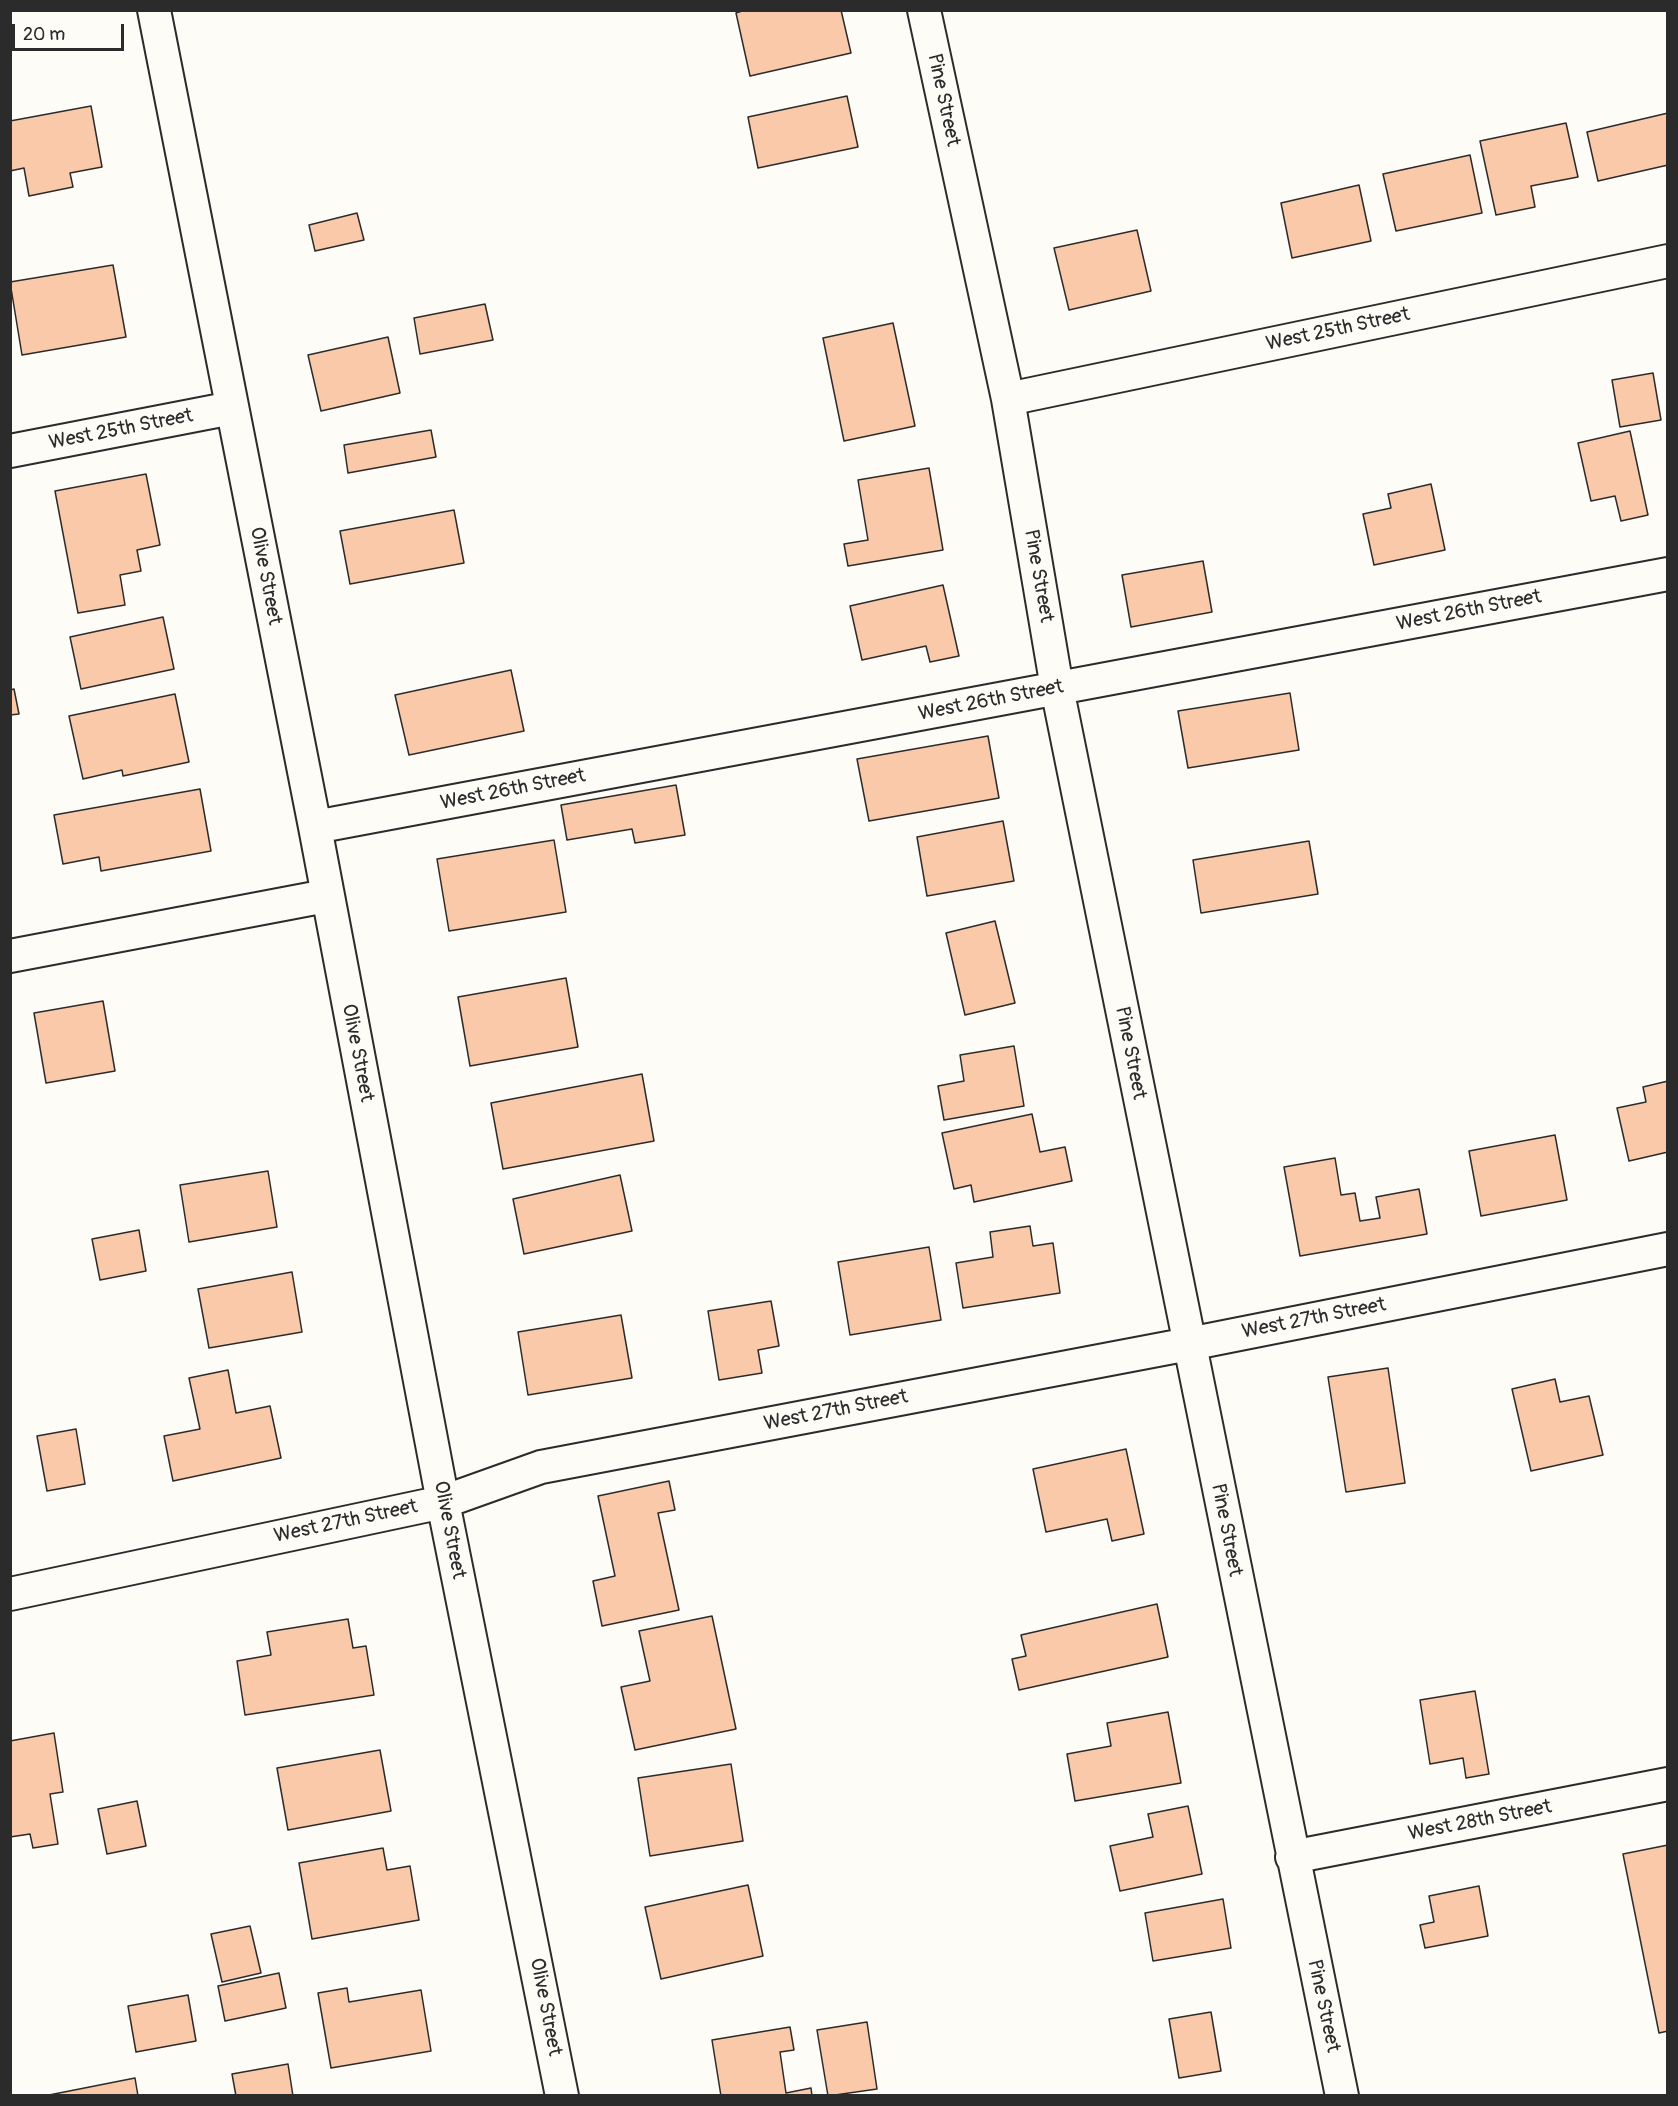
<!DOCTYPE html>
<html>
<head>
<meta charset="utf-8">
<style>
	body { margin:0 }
	#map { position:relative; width:1678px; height:2106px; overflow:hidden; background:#fdfcf7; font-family:Pangolin,sans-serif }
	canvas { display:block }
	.frame { position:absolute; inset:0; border:12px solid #2b2b2b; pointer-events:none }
	.scale { position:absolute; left:12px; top:24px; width:112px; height:27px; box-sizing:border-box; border:3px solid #2b2b2b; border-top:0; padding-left:8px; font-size:18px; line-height:21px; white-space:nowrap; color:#2b2b2b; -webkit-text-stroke:4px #fdfcf7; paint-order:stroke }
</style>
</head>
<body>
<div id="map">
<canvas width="1678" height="2106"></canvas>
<div class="frame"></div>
<div class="scale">20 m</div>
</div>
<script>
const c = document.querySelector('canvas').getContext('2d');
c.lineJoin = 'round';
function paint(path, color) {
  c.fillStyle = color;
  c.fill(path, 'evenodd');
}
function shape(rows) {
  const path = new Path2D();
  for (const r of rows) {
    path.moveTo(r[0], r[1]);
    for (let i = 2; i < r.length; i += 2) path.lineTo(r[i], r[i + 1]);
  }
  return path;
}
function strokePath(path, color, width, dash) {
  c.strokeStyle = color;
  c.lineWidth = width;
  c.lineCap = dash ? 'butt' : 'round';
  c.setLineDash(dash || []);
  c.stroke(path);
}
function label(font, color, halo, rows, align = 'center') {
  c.font = font + ' Pangolin,sans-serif';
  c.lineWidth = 4.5;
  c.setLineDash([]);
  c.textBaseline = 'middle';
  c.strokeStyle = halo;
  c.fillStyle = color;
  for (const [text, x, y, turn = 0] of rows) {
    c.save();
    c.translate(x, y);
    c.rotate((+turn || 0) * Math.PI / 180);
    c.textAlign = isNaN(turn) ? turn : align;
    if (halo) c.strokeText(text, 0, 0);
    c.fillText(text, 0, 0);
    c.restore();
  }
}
const building = shape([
	[745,10,841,10,851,53,750,76,736,13,745,10],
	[847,96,858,147,758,168,748,117,847,96],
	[91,106,102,167,70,173,73,187,29,196,24,168,10,171,10,121,91,106],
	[1668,113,1668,165,1598,181,1587,132,1668,113],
	[1566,123,1578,177,1531,186,1535,207,1496,215,1480,141,1566,123],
	[1470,155,1482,213,1396,231,1383,174,1470,155],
	[1359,185,1371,241,1292,258,1281,203,1359,185],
	[357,213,364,240,315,251,309,225,357,213],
	[1137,230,1151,291,1069,310,1054,248,1137,230],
	[113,265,126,337,22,355,10,282,113,265],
	[485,304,493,340,420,354,414,318,485,304],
	[893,323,915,426,844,441,823,338,893,323],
	[388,337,400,393,321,411,308,355,388,337],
	[1653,373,1661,420,1620,427,1612,380,1653,373],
	[431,430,436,457,348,473,344,445,431,430],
	[1630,431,1648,515,1621,521,1615,496,1591,501,1578,443,1630,431],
	[929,468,943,550,848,566,844,544,868,540,858,480,929,468],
	[146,474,160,545,137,550,141,571,120,575,125,605,78,613,55,491,146,474],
	[1431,484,1445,550,1374,565,1363,514,1391,508,1388,494,1431,484],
	[454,510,464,563,350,584,340,531,454,510],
	[1203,561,1212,612,1131,627,1122,575,1203,561],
	[943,585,959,656,930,662,926,646,862,660,850,606,943,585],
	[163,617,174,669,81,689,70,637,163,617],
	[511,670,524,731,409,755,395,695,511,670],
	[14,689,19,714,10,715,10,690,14,689],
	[1290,693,1299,750,1188,768,1178,711,1290,693],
	[175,694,189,762,123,776,122,770,83,779,69,716,175,694],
	[988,736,999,798,869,821,857,759,988,736],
	[676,785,685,835,635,843,632,829,567,840,561,805,676,785],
	[200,789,211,851,101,871,99,857,63,864,54,815,200,789],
	[1003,821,1014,881,927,896,917,837,1003,821],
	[554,840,566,912,449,931,437,859,554,840],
	[1309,841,1318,894,1201,913,1193,860,1309,841],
	[995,921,1015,1003,965,1015,946,933,995,921],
	[566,978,578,1047,470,1066,458,997,566,978],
	[103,1001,115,1071,46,1083,34,1013,103,1001],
	[1014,1046,1024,1106,944,1120,938,1086,964,1081,960,1055,1014,1046],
	[642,1074,654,1141,503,1169,491,1103,642,1074],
	[1668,1081,1668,1152,1629,1161,1617,1108,1646,1102,1643,1087,1668,1081],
	[1032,1114,1040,1152,1065,1147,1072,1181,974,1202,971,1185,954,1189,942,1133,1032,1114],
	[1555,1135,1567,1200,1481,1216,1469,1151,1555,1135],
	[1335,1158,1341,1195,1355,1193,1360,1221,1380,1218,1376,1197,1419,1189,1427,1234,1300,1256,1284,1167,1335,1158],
	[268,1171,277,1227,189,1242,180,1185,268,1171],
	[620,1175,632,1231,524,1254,513,1199,620,1175],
	[1030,1226,1033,1246,1053,1243,1060,1293,963,1308,956,1263,993,1257,990,1232,1030,1226],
	[139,1230,146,1271,100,1280,92,1239,139,1230],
	[929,1247,941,1320,850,1335,838,1262,929,1247],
	[292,1272,302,1332,209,1348,198,1289,292,1272],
	[771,1301,779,1346,758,1350,762,1373,719,1380,708,1311,771,1301],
	[621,1315,632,1378,528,1395,518,1332,621,1315],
	[1388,1368,1405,1483,1346,1492,1328,1377,1388,1368],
	[228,1370,236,1413,270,1406,281,1458,173,1481,164,1436,200,1429,189,1378,228,1370],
	[1555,1379,1560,1402,1589,1396,1603,1455,1531,1471,1512,1389,1555,1379],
	[76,1429,85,1484,47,1491,37,1436,76,1429],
	[1126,1449,1144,1534,1112,1541,1107,1519,1046,1532,1033,1469,1126,1449],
	[669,1481,675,1510,658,1513,679,1610,602,1626,593,1581,615,1576,598,1496,669,1481],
	[1157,1604,1168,1657,1019,1690,1012,1659,1026,1656,1021,1635,1157,1604],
	[712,1616,736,1729,635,1750,621,1687,650,1681,639,1631,712,1616],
	[348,1619,353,1648,366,1646,374,1695,245,1715,237,1661,271,1655,267,1632,348,1619],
	[1475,1691,1489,1774,1466,1778,1463,1758,1430,1764,1420,1700,1475,1691],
	[1168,1712,1181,1783,1075,1801,1067,1754,1111,1746,1107,1723,1168,1712],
	[54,1733,63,1792,50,1794,58,1844,33,1848,30,1834,10,1837,10,1741,54,1733],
	[380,1750,391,1811,288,1830,277,1768,380,1750],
	[731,1764,743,1841,650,1856,638,1778,731,1764],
	[137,1801,146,1846,107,1854,98,1809,137,1801],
	[1188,1806,1202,1874,1120,1891,1110,1846,1153,1837,1148,1814,1188,1806],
	[1668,1845,1668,2031,1659,2033,1623,1854,1668,1845],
	[383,1848,387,1870,410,1866,419,1920,312,1939,299,1863,383,1848],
	[748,1885,763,1956,661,1979,645,1907,748,1885],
	[1479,1886,1488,1936,1425,1948,1420,1925,1434,1922,1429,1896,1479,1886],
	[1223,1899,1231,1948,1153,1961,1145,1913,1223,1899],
	[250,1926,261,1973,222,1982,211,1934,250,1926],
	[279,1973,286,2008,225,2021,218,1986,279,1973],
	[347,1988,349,2002,421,1990,431,2051,331,2068,318,1993,347,1988],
	[188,1995,196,2041,136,2052,128,2006,188,1995],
	[1211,2012,1221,2071,1179,2078,1169,2019,1211,2012],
	[867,2022,877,2089,828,2096,817,2030,867,2022],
	[790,2027,794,2050,780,2052,786,2093,811,2088,812,2096,721,2096,712,2040,790,2027],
	[288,2064,293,2096,236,2096,232,2074,288,2064],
	[135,2078,138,2096,44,2096,135,2078]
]);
const minor = shape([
	[154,10,315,827,443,1502,562,2096],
	[924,10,1008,399,1057,688,1342,2096],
	[1008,399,1668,261],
	[10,451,232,408],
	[315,827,1668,574],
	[10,956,326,896],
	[10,1594,443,1502,541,1467,1189,1344,1668,1249],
	[1292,1857,1668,1784]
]);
const streetNames = [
	["Pine Street",943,100,78],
	["West 25th Street",1338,330,-12],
	["West 25th Street",121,430,-11],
	["Olive Street",265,576,79],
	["Pine Street",1038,576,80],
	["West 26th Street",1469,611,-11],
	["West 26th Street",991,701,-11],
	["West 26th Street",513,790,-11],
	["Olive Street",357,1053,79],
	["Pine Street",1130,1053,79],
	["West 27th Street",1314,1319,-11],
	["West 27th Street",836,1411,-11],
	["West 27th Street",346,1522,-12],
	["Olive Street",449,1530,79],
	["Pine Street",1226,1530,79],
	["West 28th Street",1480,1821,-11],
	["Pine Street",1323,2006,78],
	["Olive Street",545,2007,79]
];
paint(building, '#fac9a9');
strokePath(building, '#2b2b2b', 1.5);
strokePath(minor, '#2b2b2b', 36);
strokePath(minor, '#fdfcf7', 32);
label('20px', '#2b2b2b', '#fdfcf7', streetNames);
</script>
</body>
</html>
